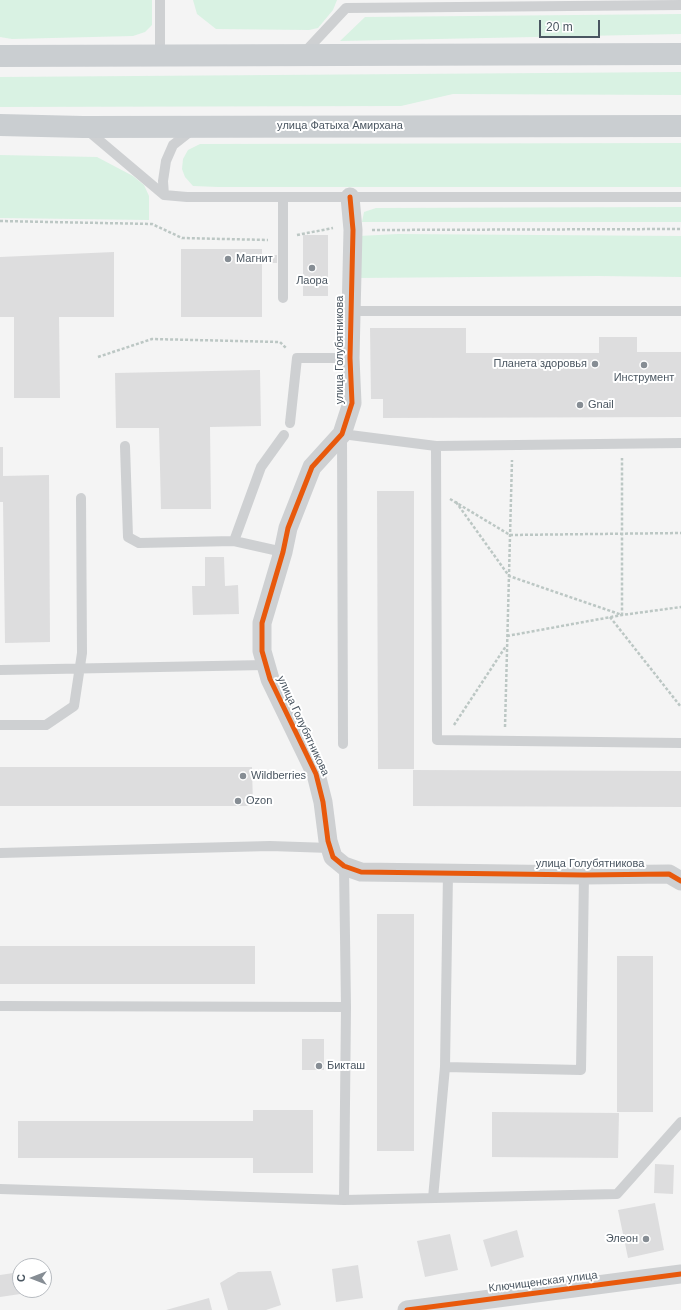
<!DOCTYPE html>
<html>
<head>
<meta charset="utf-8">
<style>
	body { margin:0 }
	#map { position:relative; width:681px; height:1310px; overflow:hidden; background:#f4f4f4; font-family:Helvetica,sans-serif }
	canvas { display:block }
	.north { position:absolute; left:12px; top:1258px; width:40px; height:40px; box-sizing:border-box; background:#fff; border:1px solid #b7bbc0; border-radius:50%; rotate:270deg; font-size:11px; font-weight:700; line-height:16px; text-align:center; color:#4a5661 }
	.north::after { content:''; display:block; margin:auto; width:14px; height:18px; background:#868d94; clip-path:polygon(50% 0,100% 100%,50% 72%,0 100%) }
	.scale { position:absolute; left:539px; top:20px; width:61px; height:18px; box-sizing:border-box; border:2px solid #4a5661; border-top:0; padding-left:5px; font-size:12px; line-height:14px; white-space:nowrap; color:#4a5661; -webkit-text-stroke:3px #fff; paint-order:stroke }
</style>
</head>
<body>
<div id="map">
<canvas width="681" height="1310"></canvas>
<div class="north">С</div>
<div class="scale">20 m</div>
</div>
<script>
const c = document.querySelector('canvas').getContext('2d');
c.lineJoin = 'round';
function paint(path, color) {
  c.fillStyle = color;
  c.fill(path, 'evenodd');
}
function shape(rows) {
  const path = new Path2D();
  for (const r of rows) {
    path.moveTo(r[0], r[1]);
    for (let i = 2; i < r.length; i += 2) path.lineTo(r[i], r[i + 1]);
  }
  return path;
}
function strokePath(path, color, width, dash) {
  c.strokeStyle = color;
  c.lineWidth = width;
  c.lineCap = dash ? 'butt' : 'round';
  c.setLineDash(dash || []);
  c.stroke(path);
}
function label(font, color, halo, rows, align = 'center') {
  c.font = font + ' Helvetica,sans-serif';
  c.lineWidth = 4;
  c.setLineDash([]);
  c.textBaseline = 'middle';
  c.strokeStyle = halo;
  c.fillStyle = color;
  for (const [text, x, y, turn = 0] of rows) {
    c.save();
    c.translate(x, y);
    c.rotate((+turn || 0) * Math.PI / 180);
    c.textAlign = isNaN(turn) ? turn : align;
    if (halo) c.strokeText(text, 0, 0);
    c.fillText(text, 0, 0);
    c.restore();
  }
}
const green = shape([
	[0,0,152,0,152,25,145,32,133,36,12,39,0,37],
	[193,0,337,0,333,10,318,28,309,30,216,29,197,14],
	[681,14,681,34,340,41,365,17],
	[681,72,681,95,453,94,401,106,0,107,0,77],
	[681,143,681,187,218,187,193,186,185,177,182,169,183,159,188,150,200,144],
	[0,155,97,157,133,176,144,185,149,196,149,220,0,218],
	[681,207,681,222,362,222,364,212,376,208],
	[398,234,681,236,681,277,598,276,357,278,359,236]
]);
const building = shape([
	[303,235,328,235,328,296,303,296],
	[181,249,262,249,262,317,181,317],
	[114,252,114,317,59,317,60,398,14,398,14,317,0,317,0,257],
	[268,255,277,255,277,263,268,263],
	[370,328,466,328,466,353,599,353,599,337,637,337,637,352,681,352,681,417,383,418,383,399,371,399],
	[260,370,261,426,210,427,211,509,161,509,159,428,116,428,115,373],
	[0,447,3,447,3,476,49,475,50,642,5,643,3,502,0,502],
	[377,491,414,491,414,769,378,769],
	[205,557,224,557,225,586,238,585,239,614,193,615,192,586,205,586],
	[0,767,252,767,253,806,0,806],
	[413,770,681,771,681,807,413,806],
	[377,914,414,914,414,1151,377,1151],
	[0,946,255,946,255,984,0,984],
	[617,956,653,956,653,1112,617,1112],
	[302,1039,324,1039,324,1070,302,1070],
	[253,1110,313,1110,313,1173,253,1173,253,1158,18,1158,18,1121,253,1121],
	[492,1112,619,1113,618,1158,492,1157],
	[655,1164,674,1165,673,1194,654,1193],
	[655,1203,664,1250,628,1258,618,1210],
	[517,1230,524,1257,491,1267,483,1240],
	[450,1234,458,1270,425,1277,417,1241],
	[358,1265,363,1298,336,1302,332,1269],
	[271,1271,281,1305,266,1310,228,1310,220,1283,238,1272],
	[20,1272,20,1290,26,1290,27,1293,0,1297,0,1275],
	[209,1298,212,1310,166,1310]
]);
const path = shape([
	[0,221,152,224,182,238,268,240],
	[372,230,681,229],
	[297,235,333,228],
	[98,357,152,339,280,342,286,348],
	[450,499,510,535,681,533],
	[456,502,509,576,622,615,622,458],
	[610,617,681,707],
	[507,636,622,615,681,607],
	[454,725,506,646],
	[505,727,512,460]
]);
const lane = shape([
	[160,0,160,55],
	[303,54,346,8,681,5],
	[87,130,164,195,187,197,681,197],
	[164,195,163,181,166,161,173,145,192,130],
	[283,298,283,197],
	[350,311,681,311],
	[290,423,297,358,350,358],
	[125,446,128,537,139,543,234,541,283,552],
	[436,446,681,443],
	[234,541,261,467,284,435],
	[0,670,266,665],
	[0,725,46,725,74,706,82,653,81,498],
	[343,744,342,434,436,446,437,740,681,743],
	[0,853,270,846,330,848],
	[448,873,445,1067,581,1070,584,875],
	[0,1006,346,1007],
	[0,1189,344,1200,346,1007,344,866],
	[433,1198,445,1067],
	[344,1200,617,1194,681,1122]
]);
const street = shape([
	[350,197,353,230,350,358,352,403,342,434,312,467,288,528,283,552,262,623,262,651,270,679,316,774,323,802,328,841,333,857,344,866,361,872,584,875,669,874,681,881],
	[407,1310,681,1274]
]);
const primary = shape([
	[0,56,681,54],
	[0,125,83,127,681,126]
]);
const cycleway = shape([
	[350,197,353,230,350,358,352,403,342,434,312,467,288,528,283,552,262,623,262,651,270,679,316,774,323,802,328,841,333,857,344,866,361,872,584,875,669,874,681,881],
	[407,1310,681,1274]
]);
const markers = [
	[228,259,4,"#868d94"],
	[312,268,4,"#868d94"],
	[595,364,4,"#868d94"],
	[644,365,4,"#868d94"],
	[580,405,4,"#868d94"],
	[243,776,4,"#868d94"],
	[238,801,4,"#868d94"],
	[319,1066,4,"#868d94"],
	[646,1239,4,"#868d94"]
];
const streetNames = [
	["улица Фатыха Амирхана",340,126],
	["улица Голубятникова",340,350,-90],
	["улица Голубятникова",303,726,65],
	["улица Голубятникова",590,864],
	["Ключищенская улица",543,1282,-7]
];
const poiNames = [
	["Магнит",236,259],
	["Лаора",312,281,"center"],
	["Планета здоровья",587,364,"right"],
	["Инструмент",644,378,"center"],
	["Gnail",588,405],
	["Wildberries",251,776],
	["Ozon",246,801],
	["Бикташ",327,1066],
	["Элеон",638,1239,"right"]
];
paint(green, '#d9f2e3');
paint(building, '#ddddde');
strokePath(path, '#bcc7c4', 2.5, [3, 2]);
strokePath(lane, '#ced0d2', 10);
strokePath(street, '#ced0d2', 19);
strokePath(primary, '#caced1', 22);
strokePath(cycleway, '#e8590c', 5);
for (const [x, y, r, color] of markers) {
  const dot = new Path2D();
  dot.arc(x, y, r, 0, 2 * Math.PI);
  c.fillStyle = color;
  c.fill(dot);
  strokePath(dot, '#fff', 1.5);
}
label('11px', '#4a5661', '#fff', streetNames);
label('11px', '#4a5661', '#fff', poiNames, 'left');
</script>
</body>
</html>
